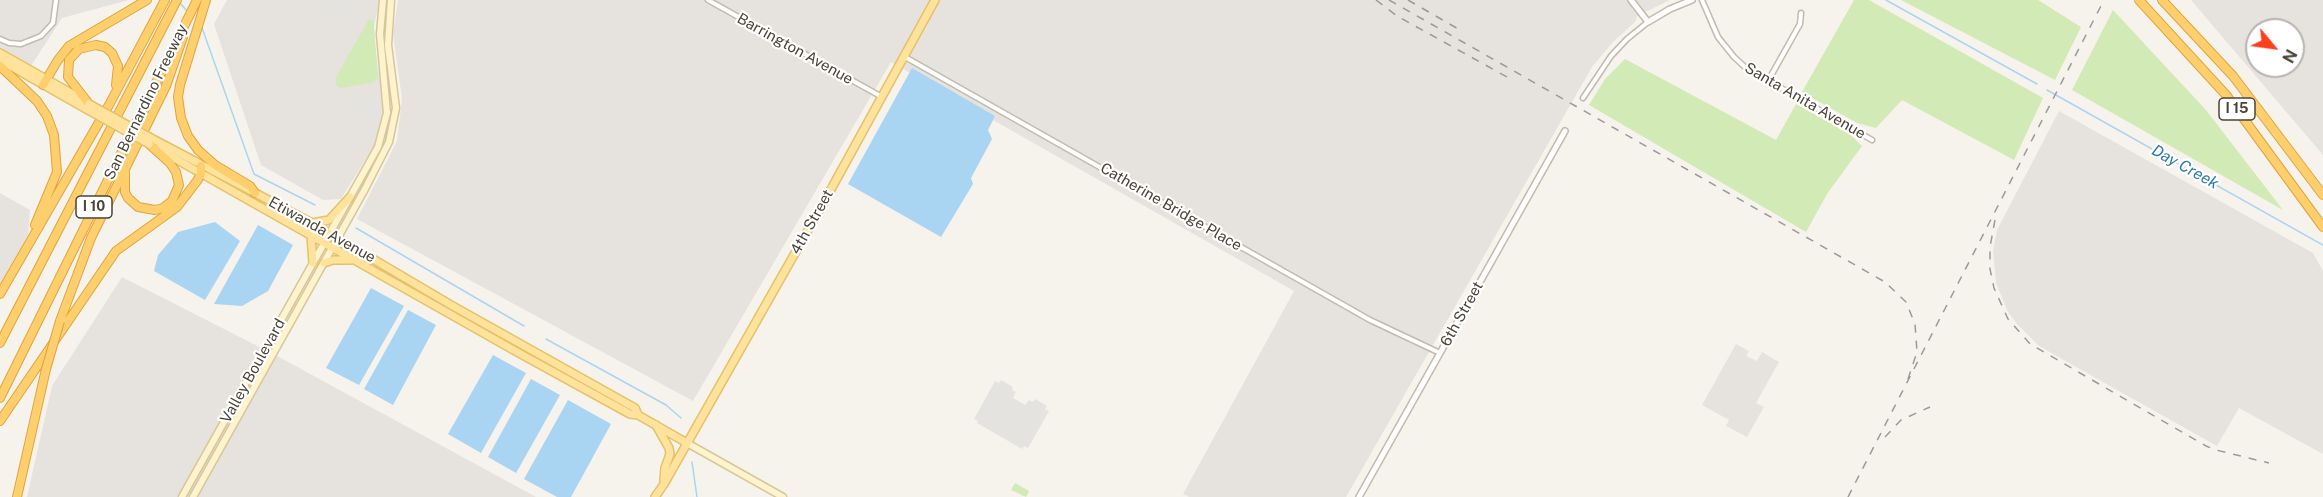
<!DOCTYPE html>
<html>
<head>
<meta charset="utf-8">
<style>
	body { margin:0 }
	#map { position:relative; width:2323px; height:497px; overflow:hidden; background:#f6f3ec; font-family:"Public Sans",sans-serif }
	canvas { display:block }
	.north { position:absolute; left:2245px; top:18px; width:60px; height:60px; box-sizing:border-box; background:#fff; border:2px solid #b7b4b0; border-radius:50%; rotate:119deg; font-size:16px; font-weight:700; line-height:24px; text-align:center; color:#4b4439 }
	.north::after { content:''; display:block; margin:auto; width:21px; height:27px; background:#fc3f1d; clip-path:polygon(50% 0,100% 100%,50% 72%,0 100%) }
</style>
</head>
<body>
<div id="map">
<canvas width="2323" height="497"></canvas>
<div class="north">N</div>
</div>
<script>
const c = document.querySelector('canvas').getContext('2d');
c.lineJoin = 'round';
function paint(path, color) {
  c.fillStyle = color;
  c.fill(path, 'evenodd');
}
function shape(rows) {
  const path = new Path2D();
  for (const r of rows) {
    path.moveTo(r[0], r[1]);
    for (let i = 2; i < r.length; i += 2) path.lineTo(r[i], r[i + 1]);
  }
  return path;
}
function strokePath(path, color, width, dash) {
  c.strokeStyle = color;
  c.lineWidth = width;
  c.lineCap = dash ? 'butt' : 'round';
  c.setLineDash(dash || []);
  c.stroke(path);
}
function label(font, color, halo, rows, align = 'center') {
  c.font = font + ' "Public Sans",sans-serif';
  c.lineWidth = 4.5;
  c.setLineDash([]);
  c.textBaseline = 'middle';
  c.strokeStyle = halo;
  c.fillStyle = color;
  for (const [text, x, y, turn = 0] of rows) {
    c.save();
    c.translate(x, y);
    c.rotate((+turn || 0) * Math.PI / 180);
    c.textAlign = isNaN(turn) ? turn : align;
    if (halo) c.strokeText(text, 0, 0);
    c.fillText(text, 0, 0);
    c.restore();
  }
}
const industrial = shape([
	[0,0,129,0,62,18,31,66,0,49],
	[227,0,380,0,374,26,374,41,383,100,383,113,374,146,341,199,323,200,261,165,214,24],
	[398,0,1670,0,1637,16,1635,22,1613,42,1592,67,1346,497,1189,497,1183,494,1294,291,891,62,693,401,357,219,397,141,402,99,393,34],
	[2191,0,2323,0,2323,155],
	[2257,30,2293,30,2293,66,2257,66],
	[2059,111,2313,253,2323,271,2323,454,2239,408,2217,446,2053,354,2038,345,2017,324,2008,312,1996,283,1993,251,1997,230],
	[0,193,30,210,28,235,0,284],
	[122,277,279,357,536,497,27,497,52,386],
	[1736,344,1749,351,1746,356,1757,361,1762,352,1779,362,1756,403,1764,407,1747,437,1726,426,1729,420,1702,405]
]);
const green = shape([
	[1854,0,1869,0,2043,98,2014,160,1902,100,1876,128,1857,123,1802,92],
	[1901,0,2038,0,2081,27,2055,80],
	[2113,10,2206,110,2283,210,2072,90],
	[369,19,373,20,374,26,378,78,371,83,340,88,336,85,336,77],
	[1625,59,1776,140,1796,104,1850,134,1862,146,1827,194,1806,232,1589,105,1605,79],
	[1015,483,1029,491,1026,497,1011,490]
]);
const parking = shape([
	[304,0,327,0,356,16,351,26],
	[332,0,355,0,363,4,356,14],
	[373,97,376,103,379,103,376,127,370,142,361,141,359,140,367,124,366,119,354,116,356,113,351,110,349,113,343,110,347,102,350,104,352,101],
	[1001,380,1013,387,1012,390,1016,392,1013,398,1025,405,1029,400,1033,402,1035,399,1047,406,1045,409,1049,411,1028,448,1024,446,1022,449,977,423,978,421,974,419,995,381,999,383]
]);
const water = shape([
	[912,68,995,116,988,130,992,139,971,178,973,184,941,237,848,184],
	[215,222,240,241,205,300,154,271,158,255,178,232],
	[258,225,293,245,268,291,242,306,214,304],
	[371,288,404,306,359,385,326,368],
	[408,310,436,325,393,405,364,389],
	[493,355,526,373,481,453,448,434],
	[531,379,560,395,516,473,488,457],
	[568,400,611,424,571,497,557,497,524,479]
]);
const stream = shape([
	[1886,0,2037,84],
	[180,3,187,11],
	[201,25,254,174,315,205],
	[2047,90,2323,245],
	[356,228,524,326],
	[546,339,666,405,681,418],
	[692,462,697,497]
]);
const minor = shape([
	[708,0,882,97],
	[1702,0,1718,37,1734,57,1746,68,1872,140],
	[0,39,9,43,21,44,41,36,53,23,56,0],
	[905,57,1370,320,1440,353],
	[1768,81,1800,24,1801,13],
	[1583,98,1611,56,1627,39,1648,22]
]);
const tertiary = shape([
	[1631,0,1648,22,1670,9,1692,0],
	[1359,497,1565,131]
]);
const secondary = shape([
	[687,443,783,497],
	[182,497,378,147,387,113,380,34,383,0],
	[193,497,365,189,389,142,396,108,388,45,391,0]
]);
const primary = shape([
	[0,53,87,102],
	[0,60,86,109],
	[151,138,312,223,451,305,635,408,638,415],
	[158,149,517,352,630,414,638,415,687,443],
	[312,223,329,220,350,197],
	[311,236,313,263],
	[324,263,333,260,351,260],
	[656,425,669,448,670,454,665,468,664,480],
	[655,497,664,484,824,202,935,0]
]);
const motorway = shape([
	[206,0,180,85,178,97,181,118,188,136,198,150,215,165,250,186,255,193],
	[2139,0,2227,96,2323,227],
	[2162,0,2233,76,2323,195],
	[0,66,37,101,47,116,54,135,57,172,35,225],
	[43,85,58,60,69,46,147,0],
	[89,104,68,77,69,60,79,49,96,45,105,47,112,53,118,66,116,85],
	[125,173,125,192,128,198,138,207,155,210,163,208,172,201,179,185,176,172,170,163,149,144],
	[0,294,109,105,165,0],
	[60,321,91,238,166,86,183,37],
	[0,343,177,0],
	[0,398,197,0],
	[0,421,116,251,177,207,197,181,201,174,201,166],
	[17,497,46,369]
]);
const rail = shape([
	[1376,0,1397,16,1507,77],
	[1389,0,1885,282,1906,302,1915,324,1917,352,1907,382],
	[1408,0,1460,30],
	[1995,220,1990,247,1990,269,1994,288,2008,319,2030,344,2206,446,2216,450,2269,463],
	[1885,437,1901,420,1930,407],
	[1848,497,2104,0]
]);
const primaryBridge = shape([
	[89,104,151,138],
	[86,109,149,144]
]);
const motorwayBridge = shape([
	[46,369,60,321]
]);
const shields = [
	[2237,109,36],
	[94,207,36]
];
const shieldNames = [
	["I 15",2237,109],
	["I 10",94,207]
];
const streetNames = [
	["Barrington Avenue",795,49,29],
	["Santa Anita Avenue",1805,101,30],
	["San Bernardino Freeway",146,102,-64],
	["Catherine Bridge Place",1171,207,30],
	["4th Street",812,222,-61],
	["Etiwanda Avenue",322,230,29],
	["6th Street",1462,314,-61],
	["Valley Boulevard",253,371,-61]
];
const waterNames = [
	["Day Creek",2185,167,29]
];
paint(industrial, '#e6e2dd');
paint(green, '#d2eab5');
paint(parking, '#e5e3e0');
paint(water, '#a9d4f2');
strokePath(stream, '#a9d4f2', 1.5);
strokePath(minor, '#c2bbae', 7);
strokePath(tertiary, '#c2bbae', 8);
strokePath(secondary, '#d6c79b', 9);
strokePath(primary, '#e6c16a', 10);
strokePath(motorway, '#e0a43c', 10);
strokePath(minor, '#fff', 4);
strokePath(tertiary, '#fff', 5);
strokePath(secondary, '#fff3cd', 6);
strokePath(primary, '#ffe39c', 7);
strokePath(motorway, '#ffcf6e', 8);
strokePath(rail, '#9a9a9a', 1.5, [8, 8]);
strokePath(primaryBridge, '#e6c16a', 10, []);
strokePath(motorwayBridge, '#e0a43c', 10, []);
strokePath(primaryBridge, '#ffe39c', 7);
strokePath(motorwayBridge, '#ffcf6e', 8);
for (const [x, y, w] of shields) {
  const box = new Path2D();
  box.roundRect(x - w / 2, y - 11, w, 22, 4.5);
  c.fillStyle = '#fff';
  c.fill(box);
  strokePath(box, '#4b4439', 1.5);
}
label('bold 14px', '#4b4439', null, shieldNames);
label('15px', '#4b4439', '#fff', streetNames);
label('italic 16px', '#2e7ab2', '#fff', waterNames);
</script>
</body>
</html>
